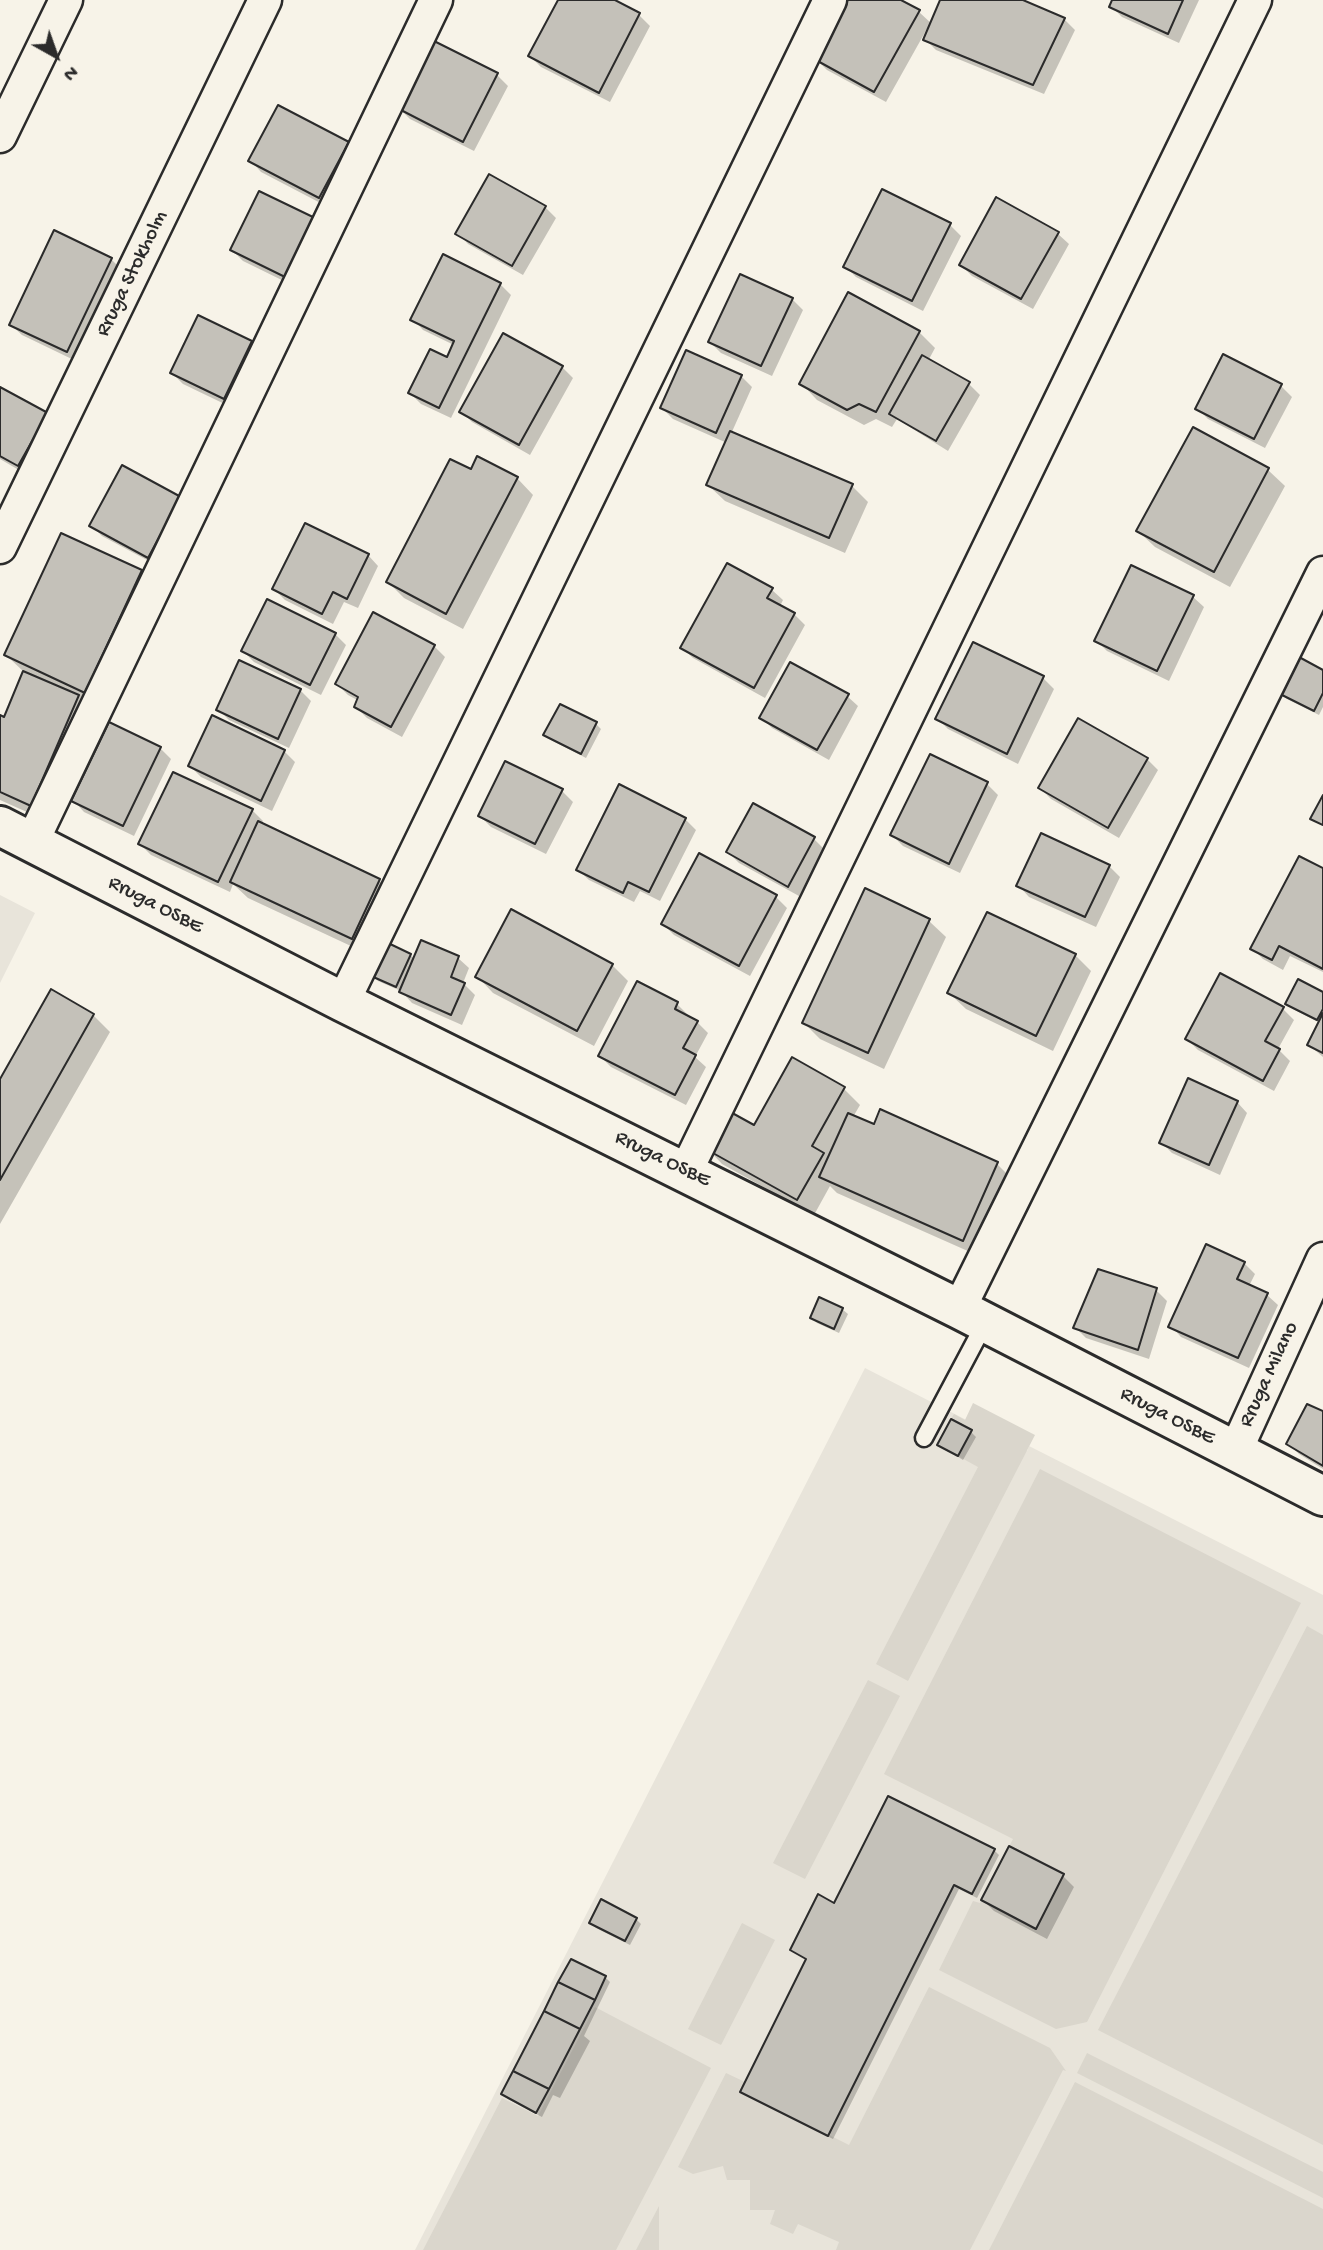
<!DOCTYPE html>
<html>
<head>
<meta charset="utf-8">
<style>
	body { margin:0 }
	#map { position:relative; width:1323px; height:2250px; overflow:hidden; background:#f7f3e8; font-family:"Gochi Hand",sans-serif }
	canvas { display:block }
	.north { position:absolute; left:21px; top:21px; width:70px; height:70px; -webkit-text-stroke:5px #f7f3e8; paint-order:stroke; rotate:140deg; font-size:19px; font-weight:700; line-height:28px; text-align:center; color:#2b2b2b }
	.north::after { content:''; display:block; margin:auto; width:24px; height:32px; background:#2b2b2b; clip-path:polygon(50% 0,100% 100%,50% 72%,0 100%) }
</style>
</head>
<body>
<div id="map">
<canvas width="1323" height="2250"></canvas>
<div class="north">N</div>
</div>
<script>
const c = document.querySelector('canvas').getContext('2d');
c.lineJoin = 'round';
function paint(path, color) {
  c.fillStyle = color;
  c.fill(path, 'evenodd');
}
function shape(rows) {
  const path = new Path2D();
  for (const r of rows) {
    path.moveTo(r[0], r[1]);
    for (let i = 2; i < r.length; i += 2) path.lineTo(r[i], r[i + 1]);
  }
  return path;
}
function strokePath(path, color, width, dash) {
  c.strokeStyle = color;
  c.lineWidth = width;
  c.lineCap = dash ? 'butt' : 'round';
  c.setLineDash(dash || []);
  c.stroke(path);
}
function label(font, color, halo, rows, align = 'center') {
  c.font = font + ' "Gochi Hand",sans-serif';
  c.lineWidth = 5;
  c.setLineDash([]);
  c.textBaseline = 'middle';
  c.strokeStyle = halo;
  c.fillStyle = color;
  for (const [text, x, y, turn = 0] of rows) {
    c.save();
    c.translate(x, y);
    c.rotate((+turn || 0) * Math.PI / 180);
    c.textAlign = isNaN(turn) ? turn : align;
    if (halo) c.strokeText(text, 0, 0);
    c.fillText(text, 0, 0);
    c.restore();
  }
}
const built = shape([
	[0,895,35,913,0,983],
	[865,1368,1027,1451,1029,1446,1323,1595,1323,2250,415,2250]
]);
const green = shape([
	[973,1403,1035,1435,908,1681,876,1664,978,1467,958,1456,971,1430,951,1419,954,1414,965,1420],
	[1040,1469,1301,1603,1087,2022,1056,2029,939,1970,973,1901,980,1903,1013,1839,884,1774],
	[1307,1626,1323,1635,1323,2145,1098,2030],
	[868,1680,900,1696,805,1879,773,1863],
	[742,1923,775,1940,721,2045,688,2029],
	[929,1987,1050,2048,1066,2071,1063,2070,970,2250,836,2250,839,2242,798,2224,793,2234,770,2224,775,2210,750,2210,750,2180,727,2180,723,2166,693,2174,678,2167,726,2073,745,2082,741,2091,849,2145],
	[595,2007,711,2068,616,2250,423,2250,502,2098,538,2116],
	[1087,2053,1323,2172,1323,2198,1077,2073],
	[1075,2082,1323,2209,1323,2250,989,2250],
	[659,2206,659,2250,636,2250]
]);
const shadow = shape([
	[560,0,611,0,639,15,650,26,610,102,541,67,530,56],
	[849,0,898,0,919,12,932,24,942,0,1018,0,1064,19,1075,30,1044,94,936,50,925,39,930,28,928,27,886,102,827,70,816,59],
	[1114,0,1199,0,1179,43,1122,17,1111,6],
	[497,75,508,86,474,151,410,119,399,108],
	[348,144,358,155,330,208,261,172,251,161],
	[883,192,950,225,961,236,923,311,856,277,845,266],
	[545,207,556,218,523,275,468,244,458,233],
	[314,219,296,287,243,261,232,250],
	[54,232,111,259,122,270,78,362,22,335,11,325],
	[1058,234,1069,244,1033,309,972,276,961,265],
	[500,284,511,295,451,418,421,404,410,393,448,360,454,345,423,330,413,319],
	[792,299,803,310,772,376,721,353,710,342],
	[919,332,935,348,928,361,969,384,980,395,948,451,897,419,892,427,876,419,864,425,817,400,801,383],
	[504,335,562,367,573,378,530,455,472,422,461,411],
	[251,343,261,353,235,409,183,384,172,373],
	[741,376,752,387,731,434,852,486,868,502,845,553,725,501,708,485,727,443,673,419,662,408],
	[1281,386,1292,397,1265,448,1208,419,1197,408],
	[0,390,47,415,29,476,0,459],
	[1194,429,1268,470,1285,486,1230,587,1155,547,1138,531],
	[471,472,517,478,533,495,463,629,404,598,388,582],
	[180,499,160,567,102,536,91,525],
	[368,555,378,566,358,608,344,602,333,624,285,600,274,589],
	[728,565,772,590,783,600,780,606,794,614,805,625,765,698,693,658,682,648],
	[141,572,157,588,101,708,80,699,94,713,47,821,0,800,0,717,5,719,25,673,6,655],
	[1193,597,1204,607,1169,681,1107,651,1096,640],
	[335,634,346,645,321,695,254,662,243,651],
	[974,644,1043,678,1054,689,1018,764,948,729,937,718],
	[434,646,445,657,402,737,367,718,356,707,359,701,348,695,337,684],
	[1323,672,1323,707,1319,715,1287,699,1282,694],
	[300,690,311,701,289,748,229,720,218,709],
	[847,696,858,706,829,760,772,728,761,717],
	[561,706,596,724,601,729,586,758,551,740,546,735],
	[160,748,171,759,134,836,84,812,74,801],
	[284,751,295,762,272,811,201,777,190,766],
	[931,756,987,784,998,795,960,873,903,846,892,835],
	[1147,759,1158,770,1119,838,1051,799,1040,788],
	[562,791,573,802,546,854,491,827,480,816],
	[754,806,814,839,825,850,799,896,739,863,728,852],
	[252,810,263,821,261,825,379,880,395,897,368,954,248,898,233,884,230,892,151,855,140,844],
	[685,819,696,830,660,901,640,891,634,902,589,880,578,870],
	[1109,866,1120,877,1096,927,1029,897,1019,886],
	[1323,870,1323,972,1290,956,1283,970,1263,959,1252,948],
	[866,891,929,921,946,937,884,1069,820,1039,804,1023],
	[776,897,787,908,750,976,674,935,663,924],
	[410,955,415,959,458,958,469,968,463,983,475,995,462,1025,412,1003,401,991,378,981,373,976],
	[1075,955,1091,971,1053,1051,966,1009,949,993],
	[612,965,628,981,594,1046,493,993,477,976],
	[637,983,677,1004,688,1015,687,1017,697,1022,708,1033,695,1057,706,1067,686,1105,611,1067,600,1056],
	[52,992,93,1015,110,1032,0,1224,0,1082],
	[1323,994,1323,1057,1309,1045,1320,1023,1293,1009,1288,1004],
	[1283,1009,1294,1020,1278,1049,1290,1061,1274,1091,1198,1050,1187,1039],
	[844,1089,860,1105,853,1117,875,1126,881,1112,997,1164,1013,1180,979,1256,837,1193,830,1186,814,1215,722,1164,706,1147],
	[1237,1102,1247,1113,1220,1175,1172,1153,1161,1142],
	[1244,1263,1255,1274,1249,1286,1267,1295,1278,1305,1249,1368,1181,1337,1171,1326],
	[1156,1290,1167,1301,1149,1359,1086,1338,1075,1327],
	[842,1309,848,1314,839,1333,817,1323,812,1318],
	[1323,1412,1323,1469,1299,1454,1288,1443],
	[971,1432,976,1437,963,1460,939,1445],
	[1010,1848,1063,1876,1074,1887,1047,1939,994,1911,983,1900],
	[994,1850,999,1855,977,1898,959,1889,833,2139,748,2096,742,2091,808,1961,792,1950,835,1905],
	[636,1919,641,1924,630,1945,596,1928,591,1923],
	[605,1977,610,1982,584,2036,590,2041,560,2098,553,2095,542,2117,508,2099,503,2094]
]);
const building = shape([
	[558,0,615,0,640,13,599,93,528,56,558,0],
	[847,0,901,0,920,10,874,92,814,59,847,0],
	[940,0,1023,0,1065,18,1033,85,923,40,940,0],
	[1112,0,1183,0,1168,34,1109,7,1112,0],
	[432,40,498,73,463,142,397,108,432,40],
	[278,105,349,142,319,198,248,161,278,105],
	[489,174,546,206,512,266,455,234,489,174],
	[882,189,951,223,912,301,843,267,882,189],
	[259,191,315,218,285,277,230,250,259,191],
	[996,197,1059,232,1021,299,959,265,996,197],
	[54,230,112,258,67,352,9,325,54,230],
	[443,254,501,283,439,408,408,393,430,349,447,357,454,341,410,320,443,254],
	[740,274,793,298,761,366,708,342,740,274],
	[848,292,920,331,876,412,859,404,847,410,799,384,848,292],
	[198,315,252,341,224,399,170,373,198,315],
	[503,333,563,366,519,445,459,412,503,333],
	[686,350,742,375,716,433,660,408,686,350],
	[1223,354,1282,384,1254,439,1195,409,1223,354],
	[922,355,970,382,936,441,889,414,922,355],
	[0,387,48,413,18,466,0,456,0,387],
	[1193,427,1269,468,1214,572,1136,531,1193,427],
	[730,431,853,484,829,538,706,485,730,431],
	[477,456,518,477,446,614,386,582,450,459,471,469,477,456],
	[122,465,181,497,148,558,89,526,122,465],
	[305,523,369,554,347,599,333,592,322,614,272,589,305,523],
	[61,533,142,570,85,693,4,655,61,533],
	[727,563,773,588,767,598,795,613,754,688,680,648,727,563],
	[1131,565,1194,595,1157,671,1094,641,1131,565],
	[267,599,336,633,310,685,241,651,267,599],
	[373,612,435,645,391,727,354,707,358,697,335,684,373,612],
	[973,642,1044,676,1007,754,935,719,973,642],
	[1299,657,1323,670,1323,693,1314,711,1280,694,1299,657],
	[239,660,301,689,278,739,216,710,239,660],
	[790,662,849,694,817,750,759,718,790,662],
	[23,671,79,695,31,806,0,792,0,715,4,717,23,671],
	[560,704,597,722,581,754,543,735,560,704],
	[212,715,285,750,261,801,188,766,212,715],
	[1078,718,1148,758,1108,828,1038,788,1078,718],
	[109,722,161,747,123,826,71,801,109,722],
	[930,754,988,782,949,864,890,835,930,754],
	[505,761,563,789,535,844,478,816,505,761],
	[173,772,253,809,218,882,138,844,173,772],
	[619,784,686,818,649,892,628,882,623,893,576,870,619,784],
	[1323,795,1323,825,1310,819,1323,795],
	[753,803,815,837,788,887,726,852,753,803],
	[258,821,380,879,352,939,230,882,258,821],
	[1041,833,1110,865,1085,917,1016,886,1041,833],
	[699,853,777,895,739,966,661,924,699,853],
	[1299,856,1323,868,1323,969,1279,946,1272,960,1250,949,1299,856],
	[865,888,930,919,868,1053,802,1023,865,888],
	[511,909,613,964,577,1031,475,977,511,909],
	[987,912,1076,954,1036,1036,947,993,987,912],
	[421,940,459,956,451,977,465,983,451,1015,399,992,421,940],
	[386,942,411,954,396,987,371,976,386,942],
	[1220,973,1284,1007,1265,1041,1280,1049,1263,1081,1185,1039,1220,973],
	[1298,979,1323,992,1323,1009,1317,1020,1285,1004,1298,979],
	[637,981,678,1002,675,1009,698,1021,683,1048,696,1055,675,1095,598,1056,637,981],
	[51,989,94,1014,0,1180,0,1079,51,989],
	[1323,1013,1323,1053,1307,1045,1323,1013],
	[792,1057,845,1087,812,1146,824,1153,797,1200,704,1148,725,1109,754,1125,792,1057],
	[1188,1078,1238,1101,1209,1165,1159,1143,1188,1078],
	[880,1109,998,1162,963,1241,819,1177,848,1113,874,1124,880,1109],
	[1206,1244,1245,1262,1237,1279,1268,1293,1238,1358,1168,1327,1206,1244],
	[1098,1269,1157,1288,1138,1350,1073,1328,1098,1269],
	[819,1297,843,1308,834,1329,810,1318,819,1297],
	[1307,1404,1323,1411,1323,1466,1286,1444,1307,1404],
	[951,1419,972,1430,958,1456,937,1445,951,1419],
	[888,1796,995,1849,972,1894,954,1885,828,2136,740,2092,806,1959,790,1950,818,1894,834,1903,888,1796],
	[1009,1846,1064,1874,1036,1929,981,1900,1009,1846],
	[601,1899,637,1918,625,1941,589,1923,601,1899],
	[571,1959,606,1976,595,2000,558,1982,571,1959],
	[558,1982,595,2000,580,2029,544,2011,558,1982],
	[544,2011,580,2029,549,2089,513,2071,544,2011],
	[513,2071,549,2089,536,2113,501,2094,513,2071]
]);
const lane = shape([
	[924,1438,985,1323]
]);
const street = shape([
	[0,136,66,0],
	[0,547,265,0],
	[32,842,436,0],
	[343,1002,830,0],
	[686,1171,1255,0],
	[959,1309,1323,573],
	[1235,1452,1323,1259]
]);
const secondary = shape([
	[0,826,343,1002,959,1309,1323,1496]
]);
const streetNames = [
	["Rruga Stokholm",133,274,-64],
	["Rruga OSBE",155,906,27],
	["Rruga OSBE",662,1160,26],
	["Rruga Milano",1270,1375,-65],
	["Rruga OSBE",1167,1417,27]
];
paint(built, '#e8e4da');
paint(green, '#dad6cc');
paint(shadow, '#0003');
paint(building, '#c4c1b9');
strokePath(building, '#2b2b2b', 2);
strokePath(lane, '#2b2b2b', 21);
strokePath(street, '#2b2b2b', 37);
strokePath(secondary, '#2b2b2b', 44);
strokePath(lane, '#f7f3e8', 16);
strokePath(street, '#f7f3e8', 32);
strokePath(secondary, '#f7f3e8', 38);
label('21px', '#2b2b2b', '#f7f3e8', streetNames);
</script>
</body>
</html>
